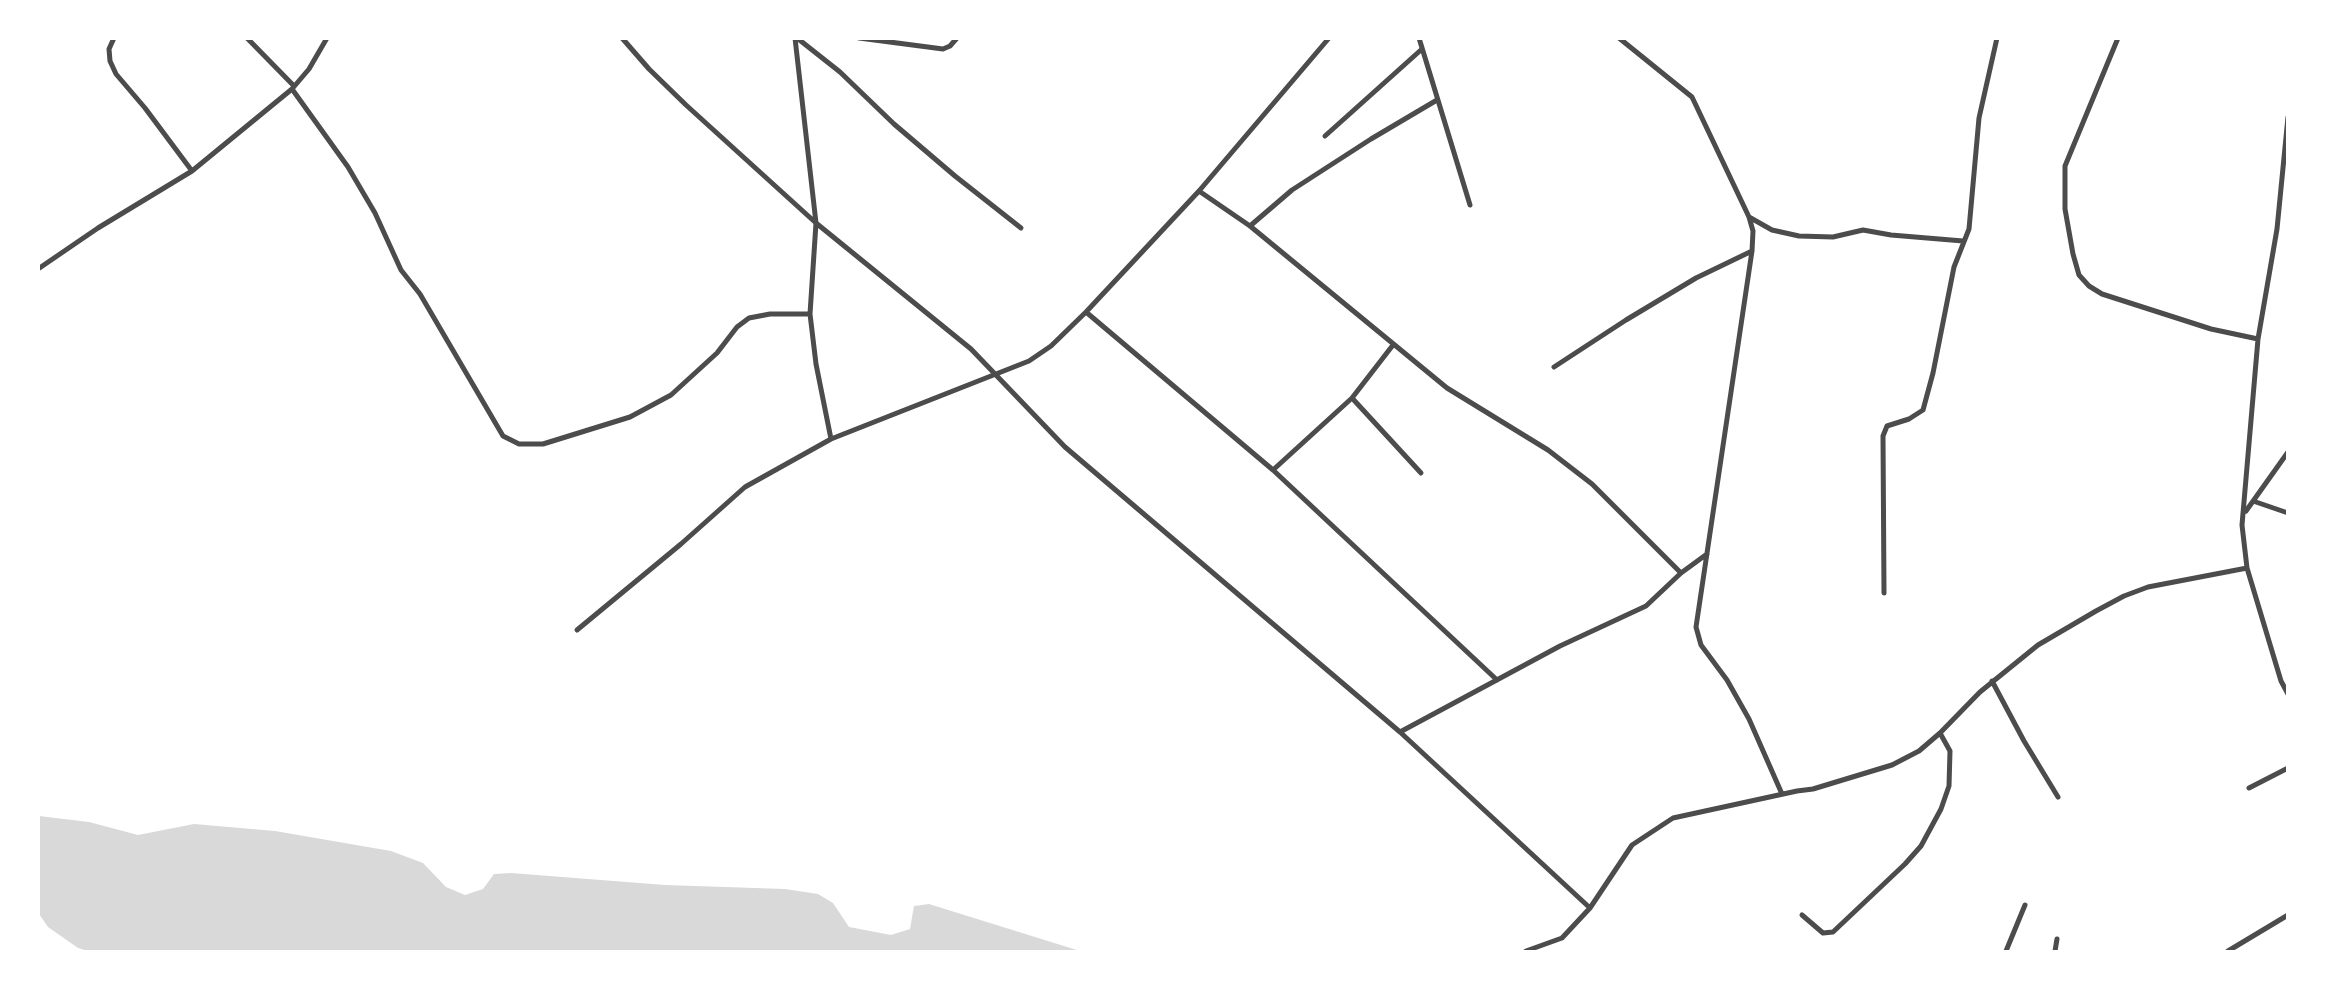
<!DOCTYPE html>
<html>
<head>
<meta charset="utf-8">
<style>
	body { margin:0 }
	#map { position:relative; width:2326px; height:990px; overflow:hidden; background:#fff; font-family:Karla,sans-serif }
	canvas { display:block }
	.frame { position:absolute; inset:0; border:40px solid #fff; pointer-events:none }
</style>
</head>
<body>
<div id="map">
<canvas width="2326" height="990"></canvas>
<div class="frame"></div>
</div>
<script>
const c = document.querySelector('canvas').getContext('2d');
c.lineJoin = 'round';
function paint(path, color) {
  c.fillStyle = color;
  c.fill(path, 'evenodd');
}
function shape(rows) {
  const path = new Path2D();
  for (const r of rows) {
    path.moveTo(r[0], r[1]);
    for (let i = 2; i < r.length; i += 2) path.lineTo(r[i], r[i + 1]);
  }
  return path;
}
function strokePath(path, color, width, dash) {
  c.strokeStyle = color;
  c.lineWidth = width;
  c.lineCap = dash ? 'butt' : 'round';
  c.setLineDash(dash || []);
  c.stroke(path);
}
const water = shape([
	[39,816,89,822,138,835,194,824,275,831,391,851,423,863,446,887,465,895,483,889,494,874,511,873,665,885,785,889,818,894,833,903,849,927,891,935,910,929,914,906,929,904,1080,951,88,951,78,948,48,927,39,914]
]);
const minor = shape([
	[114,38,109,49,110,61,116,74,145,108,192,171],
	[247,38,294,86],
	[622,38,649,69,686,105,816,223,971,349,1065,447,1400,732,1590,908],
	[795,38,816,223,810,314,816,364,831,439],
	[797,38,840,72,894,124,955,176,1021,228],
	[859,38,943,49,950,46,957,38],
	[1419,38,1470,205],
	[1619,38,1692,97,1749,217,1753,231,1752,251,1696,627,1701,645,1727,680,1749,719,1782,794],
	[2118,38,2065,166,2065,209,2073,254,2079,275,2089,286,2102,294,2211,329,2258,339],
	[292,89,348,167,375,213,401,270,420,294,503,436,519,444,543,444,630,417,671,395,717,353,737,327,749,318,770,314,810,314],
	[2288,117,2277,229,2258,339,2242,525,2247,568,2281,681,2288,694],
	[1325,136,1422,49],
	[1199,191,1250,226,1447,388,1548,450,1592,484,1681,573],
	[1749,217,1772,230,1799,236,1833,237,1863,230,1891,235,1963,241],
	[1250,226,1292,190,1371,139,1437,100],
	[38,269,98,228,192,171,292,89,309,69,327,38],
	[1086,312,1273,470,1497,680],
	[1554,367,1626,320,1696,278,1752,251],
	[1352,398,1421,473],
	[1273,470,1352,398,1393,345],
	[2253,501,2288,513],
	[2246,511,2288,452],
	[1884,593,1883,436,1887,426,1909,419,1923,410,1933,373,1954,267,1969,229,1979,118,1997,38],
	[577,630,681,544,745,487,831,439,1029,361,1051,346,1086,312,1199,191,1329,38],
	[1992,681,2024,741,2058,797],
	[1400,732,1560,646,1646,606,1681,573,1707,554],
	[2249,788,2288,768],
	[1802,915,1823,933,1833,932,1905,864,1921,846,1941,809,1949,786,1950,751,1940,733],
	[1526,951,1562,938,1590,908,1632,845,1673,818,1797,791,1813,789,1892,765,1919,751,1940,733,1980,692,2038,645,2096,611,2124,596,2148,587,2247,568],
	[2006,951,2025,905],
	[2055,951,2057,939],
	[2228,951,2288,915]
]);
paint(water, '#d9d9d9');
strokePath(minor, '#4c4c4c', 5);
</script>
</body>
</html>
